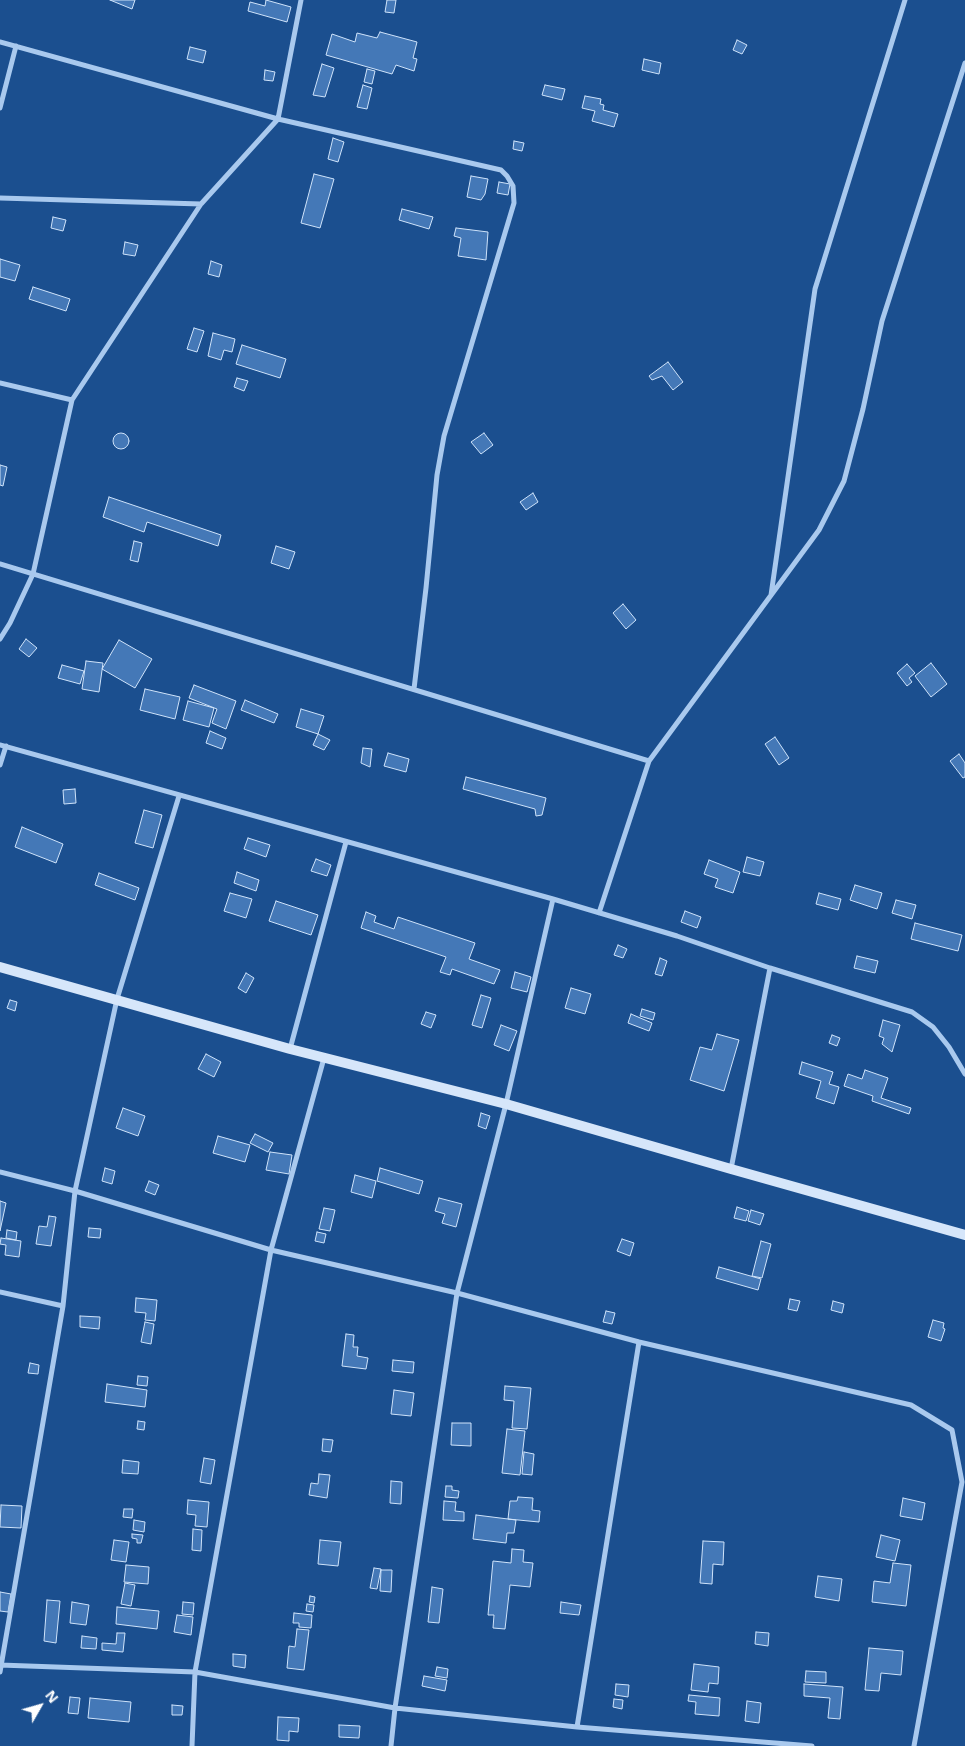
<!DOCTYPE html>
<html>
<head>
<meta charset="utf-8">
<style>
	body { margin:0 }
	#map { position:relative; width:965px; height:1746px; overflow:hidden; background:#1b4f8f; font-family:"Open Sans",sans-serif }
	canvas { display:block }
	.north { position:absolute; left:15px; top:1681px; width:50px; height:50px; -webkit-text-stroke:4px #1b4f8f; paint-order:stroke; rotate:52deg; font-size:14px; font-weight:700; line-height:20px; text-align:center; color:#fff }
	.north::after { content:''; display:block; margin:auto; width:18px; height:22px; background:#fff; clip-path:polygon(50% 0,100% 100%,50% 72%,0 100%) }
</style>
</head>
<body>
<div id="map">
<canvas width="965" height="1746"></canvas>
<div class="north">N</div>
</div>
<script>
const c = document.querySelector('canvas').getContext('2d');
c.lineJoin = 'round';
function paint(path, color) {
  c.fillStyle = color;
  c.fill(path, 'evenodd');
}
function shape(rows) {
  const path = new Path2D();
  for (const r of rows) {
    if (r.length === 3) {
      path.moveTo(r[0] + r[2], r[1]);
      path.arc(r[0], r[1], r[2], 0, 2 * Math.PI);
      continue;
    }
    path.moveTo(r[0], r[1]);
    for (let i = 2; i < r.length; i += 2) path.lineTo(r[i], r[i + 1]);
  }
  return path;
}
function strokePath(path, color, width, dash) {
  c.strokeStyle = color;
  c.lineWidth = width;
  c.lineCap = dash ? 'butt' : 'round';
  c.setLineDash(dash || []);
  c.stroke(path);
}
const building = shape([
	[110,0,135,0,132,9,110,0],
	[266,0,291,7,287,22,248,11,250,2,265,6,266,0],
	[387,0,396,0,394,13,385,12,387,0],
	[380,32,417,42,413,58,417,59,414,71,396,65,392,74,326,55,332,34,355,42,357,33,377,38,380,32],
	[737,40,747,45,742,54,733,50,737,40],
	[190,47,206,51,203,63,187,59,190,47],
	[644,59,661,63,659,74,642,70,644,59],
	[322,64,334,68,325,97,313,95,322,64],
	[367,69,375,71,372,84,364,82,367,69],
	[265,70,275,72,273,81,264,80,265,70],
	[363,85,372,88,367,109,357,107,363,85],
	[545,85,565,89,562,100,542,95,545,85],
	[585,96,601,99,600,104,604,105,603,110,618,114,614,127,592,121,595,111,582,108,585,96],
	[333,138,344,142,338,162,328,159,333,138],
	[514,141,524,143,522,151,513,149,514,141],
	[314,174,334,179,320,228,301,223,314,174],
	[471,176,488,179,485,194,481,200,467,197,471,176],
	[499,182,510,184,508,195,497,193,499,182],
	[402,209,433,217,429,229,399,220,402,209],
	[53,217,66,220,63,231,51,228,53,217],
	[456,228,488,232,486,260,458,256,461,238,454,236,456,228],
	[125,242,138,245,135,256,123,254,125,242],
	[0,259,20,265,15,281,0,277,0,259],
	[211,261,222,265,219,277,208,274,211,261],
	[33,287,70,299,66,311,29,299,33,287],
	[194,328,204,331,197,352,187,349,194,328],
	[213,333,235,339,232,352,224,350,221,360,208,356,213,333],
	[242,345,286,359,280,378,236,364,242,345],
	[668,362,683,382,673,390,662,376,652,380,649,376,668,362],
	[237,378,248,381,244,391,234,387,237,378],
	[484,433,493,445,481,454,471,442,484,433],
	[121,441,8],
	[0,465,7,467,3,486,0,485,0,465],
	[533,493,538,502,526,510,520,502,533,493],
	[109,497,221,535,218,546,147,522,144,532,103,517,109,497],
	[134,541,142,543,138,562,130,560,134,541],
	[276,546,295,552,289,569,271,563,276,546],
	[623,604,636,620,626,629,613,613,623,604],
	[26,639,37,648,29,657,19,649,26,639],
	[119,640,152,659,135,688,102,669,119,640],
	[86,661,103,663,99,692,82,689,86,661],
	[931,663,947,684,931,697,915,676,931,663],
	[907,664,915,673,909,678,912,682,907,686,897,673,907,664],
	[62,665,84,671,80,684,58,678,62,665],
	[194,685,236,701,226,729,212,723,217,709,189,698,194,685],
	[145,689,180,697,175,719,140,710,145,689],
	[245,700,278,714,274,723,241,710,245,700],
	[188,701,214,708,209,727,183,720,188,701],
	[301,709,324,716,318,734,296,727,301,709],
	[210,731,226,738,222,749,206,743,210,731],
	[318,734,330,740,324,750,313,745,318,734],
	[775,737,789,758,779,765,765,744,775,737],
	[363,748,372,749,370,767,361,763,363,748],
	[388,753,409,759,406,772,384,766,388,753],
	[959,754,965,763,965,777,963,778,950,761,959,754],
	[466,777,546,798,542,815,536,816,535,809,463,789,466,777],
	[75,789,76,803,64,804,63,790,75,789],
	[144,810,162,815,153,848,135,843,144,810],
	[22,827,63,844,56,863,15,847,22,827],
	[248,838,270,845,266,857,244,849,248,838],
	[747,857,764,862,760,876,743,872,747,857],
	[316,859,331,865,327,876,311,871,316,859],
	[709,860,740,872,733,893,715,887,718,879,704,874,709,860],
	[237,872,259,880,256,891,234,883,237,872],
	[99,873,139,888,135,900,95,885,99,873],
	[855,885,882,893,877,909,850,900,855,885],
	[230,893,252,899,246,918,224,911,230,893],
	[819,893,841,899,838,910,816,904,819,893],
	[896,900,916,905,912,919,892,913,896,900],
	[276,901,318,915,311,935,269,921,276,901],
	[685,911,701,917,697,928,681,922,685,911],
	[366,912,376,916,374,922,394,929,398,917,475,943,469,959,500,970,494,984,452,969,450,975,440,972,446,957,361,928,366,912],
	[915,923,962,935,958,951,911,939,915,923],
	[618,945,627,949,623,958,614,955,618,945],
	[857,956,878,961,875,973,854,968,857,956],
	[660,958,667,961,662,976,655,974,660,958],
	[515,972,531,977,527,992,511,988,515,972],
	[246,973,254,978,246,993,238,988,246,973],
	[571,988,591,994,585,1014,565,1008,571,988],
	[481,995,491,998,482,1028,472,1025,481,995],
	[10,1000,17,1002,15,1011,7,1008,10,1000],
	[642,1009,655,1013,653,1020,640,1016,642,1009],
	[426,1012,436,1015,431,1028,421,1024,426,1012],
	[631,1014,652,1023,649,1031,628,1023,631,1014],
	[883,1020,900,1025,892,1052,882,1044,884,1038,879,1036,883,1020],
	[501,1025,517,1031,509,1051,494,1045,501,1025],
	[717,1034,739,1040,724,1091,690,1080,700,1047,712,1050,717,1034],
	[832,1035,840,1038,837,1046,829,1043,832,1035],
	[206,1054,221,1062,214,1077,198,1069,206,1054],
	[802,1062,833,1072,829,1084,839,1087,834,1104,816,1098,821,1081,799,1074,802,1062],
	[865,1070,888,1078,881,1098,911,1108,909,1114,872,1101,873,1096,844,1086,848,1074,862,1079,865,1070],
	[123,1108,145,1116,138,1136,116,1128,123,1108],
	[481,1113,490,1116,486,1129,478,1126,481,1113],
	[255,1134,273,1143,268,1152,250,1143,255,1134],
	[218,1136,250,1145,245,1162,213,1153,218,1136],
	[270,1152,292,1155,289,1174,266,1170,270,1152],
	[105,1168,115,1171,112,1184,102,1181,105,1168],
	[380,1168,423,1181,419,1194,377,1181,380,1168],
	[355,1175,376,1181,372,1198,351,1192,355,1175],
	[149,1181,159,1185,155,1195,145,1191,149,1181],
	[439,1198,462,1204,456,1227,442,1223,445,1214,435,1211,439,1198],
	[0,1201,6,1203,0,1231,0,1201],
	[737,1207,749,1211,746,1221,734,1218,737,1207],
	[324,1208,335,1210,330,1231,319,1229,324,1208],
	[751,1210,764,1214,760,1225,748,1221,751,1210],
	[49,1216,56,1217,51,1246,36,1244,39,1226,47,1227,49,1216],
	[89,1228,101,1229,100,1238,88,1237,89,1228],
	[7,1230,17,1232,16,1240,6,1238,7,1230],
	[317,1232,326,1234,324,1243,315,1241,317,1232],
	[1,1238,21,1241,19,1257,5,1255,6,1245,0,1244,1,1238],
	[622,1239,634,1243,630,1256,617,1251,622,1239],
	[761,1241,771,1244,762,1278,752,1276,761,1241],
	[719,1267,761,1279,758,1290,716,1278,719,1267],
	[136,1298,157,1300,155,1321,145,1320,146,1313,135,1312,136,1298],
	[790,1299,800,1301,797,1311,788,1309,790,1299],
	[833,1301,844,1304,842,1313,831,1310,833,1301],
	[606,1311,615,1313,612,1324,603,1322,606,1311],
	[80,1316,100,1317,99,1329,80,1327,80,1316],
	[933,1320,944,1323,943,1328,945,1329,941,1341,928,1337,933,1320],
	[145,1322,154,1324,151,1344,141,1342,145,1322],
	[346,1334,354,1335,353,1347,358,1347,357,1356,368,1358,366,1369,342,1366,346,1334],
	[393,1360,414,1362,413,1373,392,1371,393,1360],
	[30,1363,39,1365,38,1374,28,1373,30,1363],
	[138,1376,148,1377,147,1386,137,1385,138,1376],
	[107,1384,147,1390,145,1407,105,1402,107,1384],
	[505,1386,531,1388,527,1429,512,1428,514,1401,504,1400,505,1386],
	[394,1390,414,1393,411,1416,391,1414,394,1390],
	[138,1421,145,1422,144,1430,137,1429,138,1421],
	[452,1423,471,1423,471,1446,451,1445,452,1423],
	[507,1429,525,1431,520,1475,502,1473,507,1429],
	[323,1439,333,1440,331,1452,322,1451,323,1439],
	[524,1452,534,1454,532,1475,522,1474,524,1452],
	[204,1458,215,1460,211,1484,200,1482,204,1458],
	[123,1460,139,1462,138,1474,122,1473,123,1460],
	[319,1474,330,1475,327,1498,309,1495,311,1483,318,1484,319,1474],
	[391,1481,402,1482,401,1504,390,1503,391,1481],
	[446,1486,452,1486,452,1490,459,1491,458,1498,445,1497,446,1486],
	[518,1497,533,1498,532,1510,540,1511,539,1522,508,1519,510,1501,517,1501,518,1497],
	[903,1498,925,1503,922,1520,900,1516,903,1498],
	[188,1500,209,1502,207,1527,195,1526,196,1515,187,1514,188,1500],
	[444,1501,456,1502,455,1511,464,1512,464,1521,443,1520,444,1501],
	[1,1505,22,1506,21,1528,0,1527,1,1505],
	[124,1509,133,1509,132,1518,123,1517,124,1509],
	[476,1515,516,1520,514,1533,507,1533,506,1543,473,1539,476,1515],
	[134,1520,145,1522,144,1532,133,1530,134,1520],
	[193,1529,202,1530,201,1551,192,1550,193,1529],
	[132,1534,143,1535,141,1543,137,1543,137,1539,132,1538,132,1534],
	[881,1535,900,1540,895,1561,876,1557,881,1535],
	[114,1540,129,1542,126,1562,111,1560,114,1540],
	[320,1540,341,1542,338,1566,318,1564,320,1540],
	[703,1541,724,1542,723,1565,713,1564,712,1584,700,1583,703,1541],
	[512,1549,524,1550,523,1562,533,1563,530,1587,510,1585,505,1629,493,1628,494,1615,488,1615,493,1561,511,1563,512,1549],
	[893,1563,911,1565,906,1606,872,1602,874,1581,890,1583,893,1563],
	[126,1565,149,1567,148,1584,124,1582,126,1565],
	[374,1568,381,1569,377,1589,370,1588,374,1568],
	[381,1570,392,1570,391,1592,380,1591,381,1570],
	[818,1576,842,1579,839,1601,815,1597,818,1576],
	[125,1583,135,1585,131,1606,121,1604,125,1583],
	[432,1587,443,1589,439,1623,428,1622,432,1587],
	[0,1592,11,1594,8,1612,0,1611,0,1592],
	[310,1596,315,1597,314,1603,309,1602,310,1596],
	[47,1600,60,1601,56,1643,44,1641,47,1600],
	[72,1602,89,1605,86,1625,70,1623,72,1602],
	[183,1602,194,1603,193,1615,182,1614,183,1602],
	[561,1602,581,1605,579,1615,560,1613,561,1602],
	[307,1604,314,1605,313,1612,306,1611,307,1604],
	[117,1607,159,1611,157,1629,116,1624,117,1607],
	[294,1613,312,1615,311,1628,299,1627,299,1623,293,1623,294,1613],
	[177,1615,193,1617,191,1635,174,1632,177,1615],
	[297,1629,309,1630,304,1670,287,1668,289,1646,295,1647,297,1629],
	[756,1632,769,1633,768,1646,755,1644,756,1632],
	[117,1633,125,1633,123,1652,102,1650,102,1643,116,1644,117,1633],
	[82,1636,97,1638,96,1649,81,1648,82,1636],
	[869,1648,903,1651,901,1675,881,1673,879,1691,865,1690,869,1648],
	[233,1654,246,1655,245,1668,233,1666,233,1654],
	[694,1664,719,1667,718,1684,709,1683,708,1692,691,1690,694,1664],
	[437,1667,448,1669,447,1678,435,1676,437,1667],
	[806,1671,826,1672,826,1683,805,1682,806,1671],
	[424,1676,447,1680,445,1691,422,1686,424,1676],
	[616,1684,629,1685,628,1697,615,1695,616,1684],
	[804,1684,843,1687,840,1719,828,1718,830,1698,804,1696,804,1684],
	[689,1695,720,1698,719,1716,695,1714,696,1702,688,1701,689,1695],
	[70,1697,80,1698,78,1714,68,1713,70,1697],
	[90,1698,131,1702,129,1722,88,1718,90,1698],
	[614,1699,623,1700,622,1709,613,1707,614,1699],
	[747,1701,761,1703,759,1723,745,1721,747,1701],
	[172,1705,183,1706,182,1715,172,1715,172,1705],
	[278,1717,299,1718,298,1732,289,1731,289,1741,277,1740,278,1717],
	[339,1725,360,1726,359,1738,339,1737,339,1725]
]);
const street = shape([
	[0,42,278,119,501,170,507,176,513,186,514,203,444,436,437,475,426,588,414,689],
	[0,108,16,46],
	[0,198,201,204],
	[0,383,72,400],
	[0,564,649,761,599,913],
	[771,595,815,289,905,0],
	[0,639,10,623,33,574,72,400,201,204,278,119,301,0],
	[0,745,553,899,677,936,770,968,912,1012,933,1027,949,1047,965,1074],
	[649,761,819,530,844,481,863,409,882,321,965,63],
	[0,765,6,746],
	[290,1049,346,842],
	[731,1169,770,968],
	[0,1172,75,1191,271,1250,457,1293,639,1342,911,1405,952,1430,962,1482,914,1746],
	[0,1292,63,1306],
	[0,1665,195,1672,395,1708,577,1727,812,1746],
	[0,1672,63,1306,75,1191,117,999,179,796],
	[577,1727,639,1342],
	[192,1746,195,1672,271,1250,324,1058],
	[391,1746,395,1708,457,1293,506,1104,553,899]
]);
const secondary = shape([
	[0,967,290,1049,506,1104,731,1169,965,1235]
]);
paint(building, '#4478b7');
strokePath(building, '#cfe3fa', 1);
strokePath(street, '#a9c9ee', 5);
strokePath(secondary, '#d6e6fa', 10);
</script>
</body>
</html>
